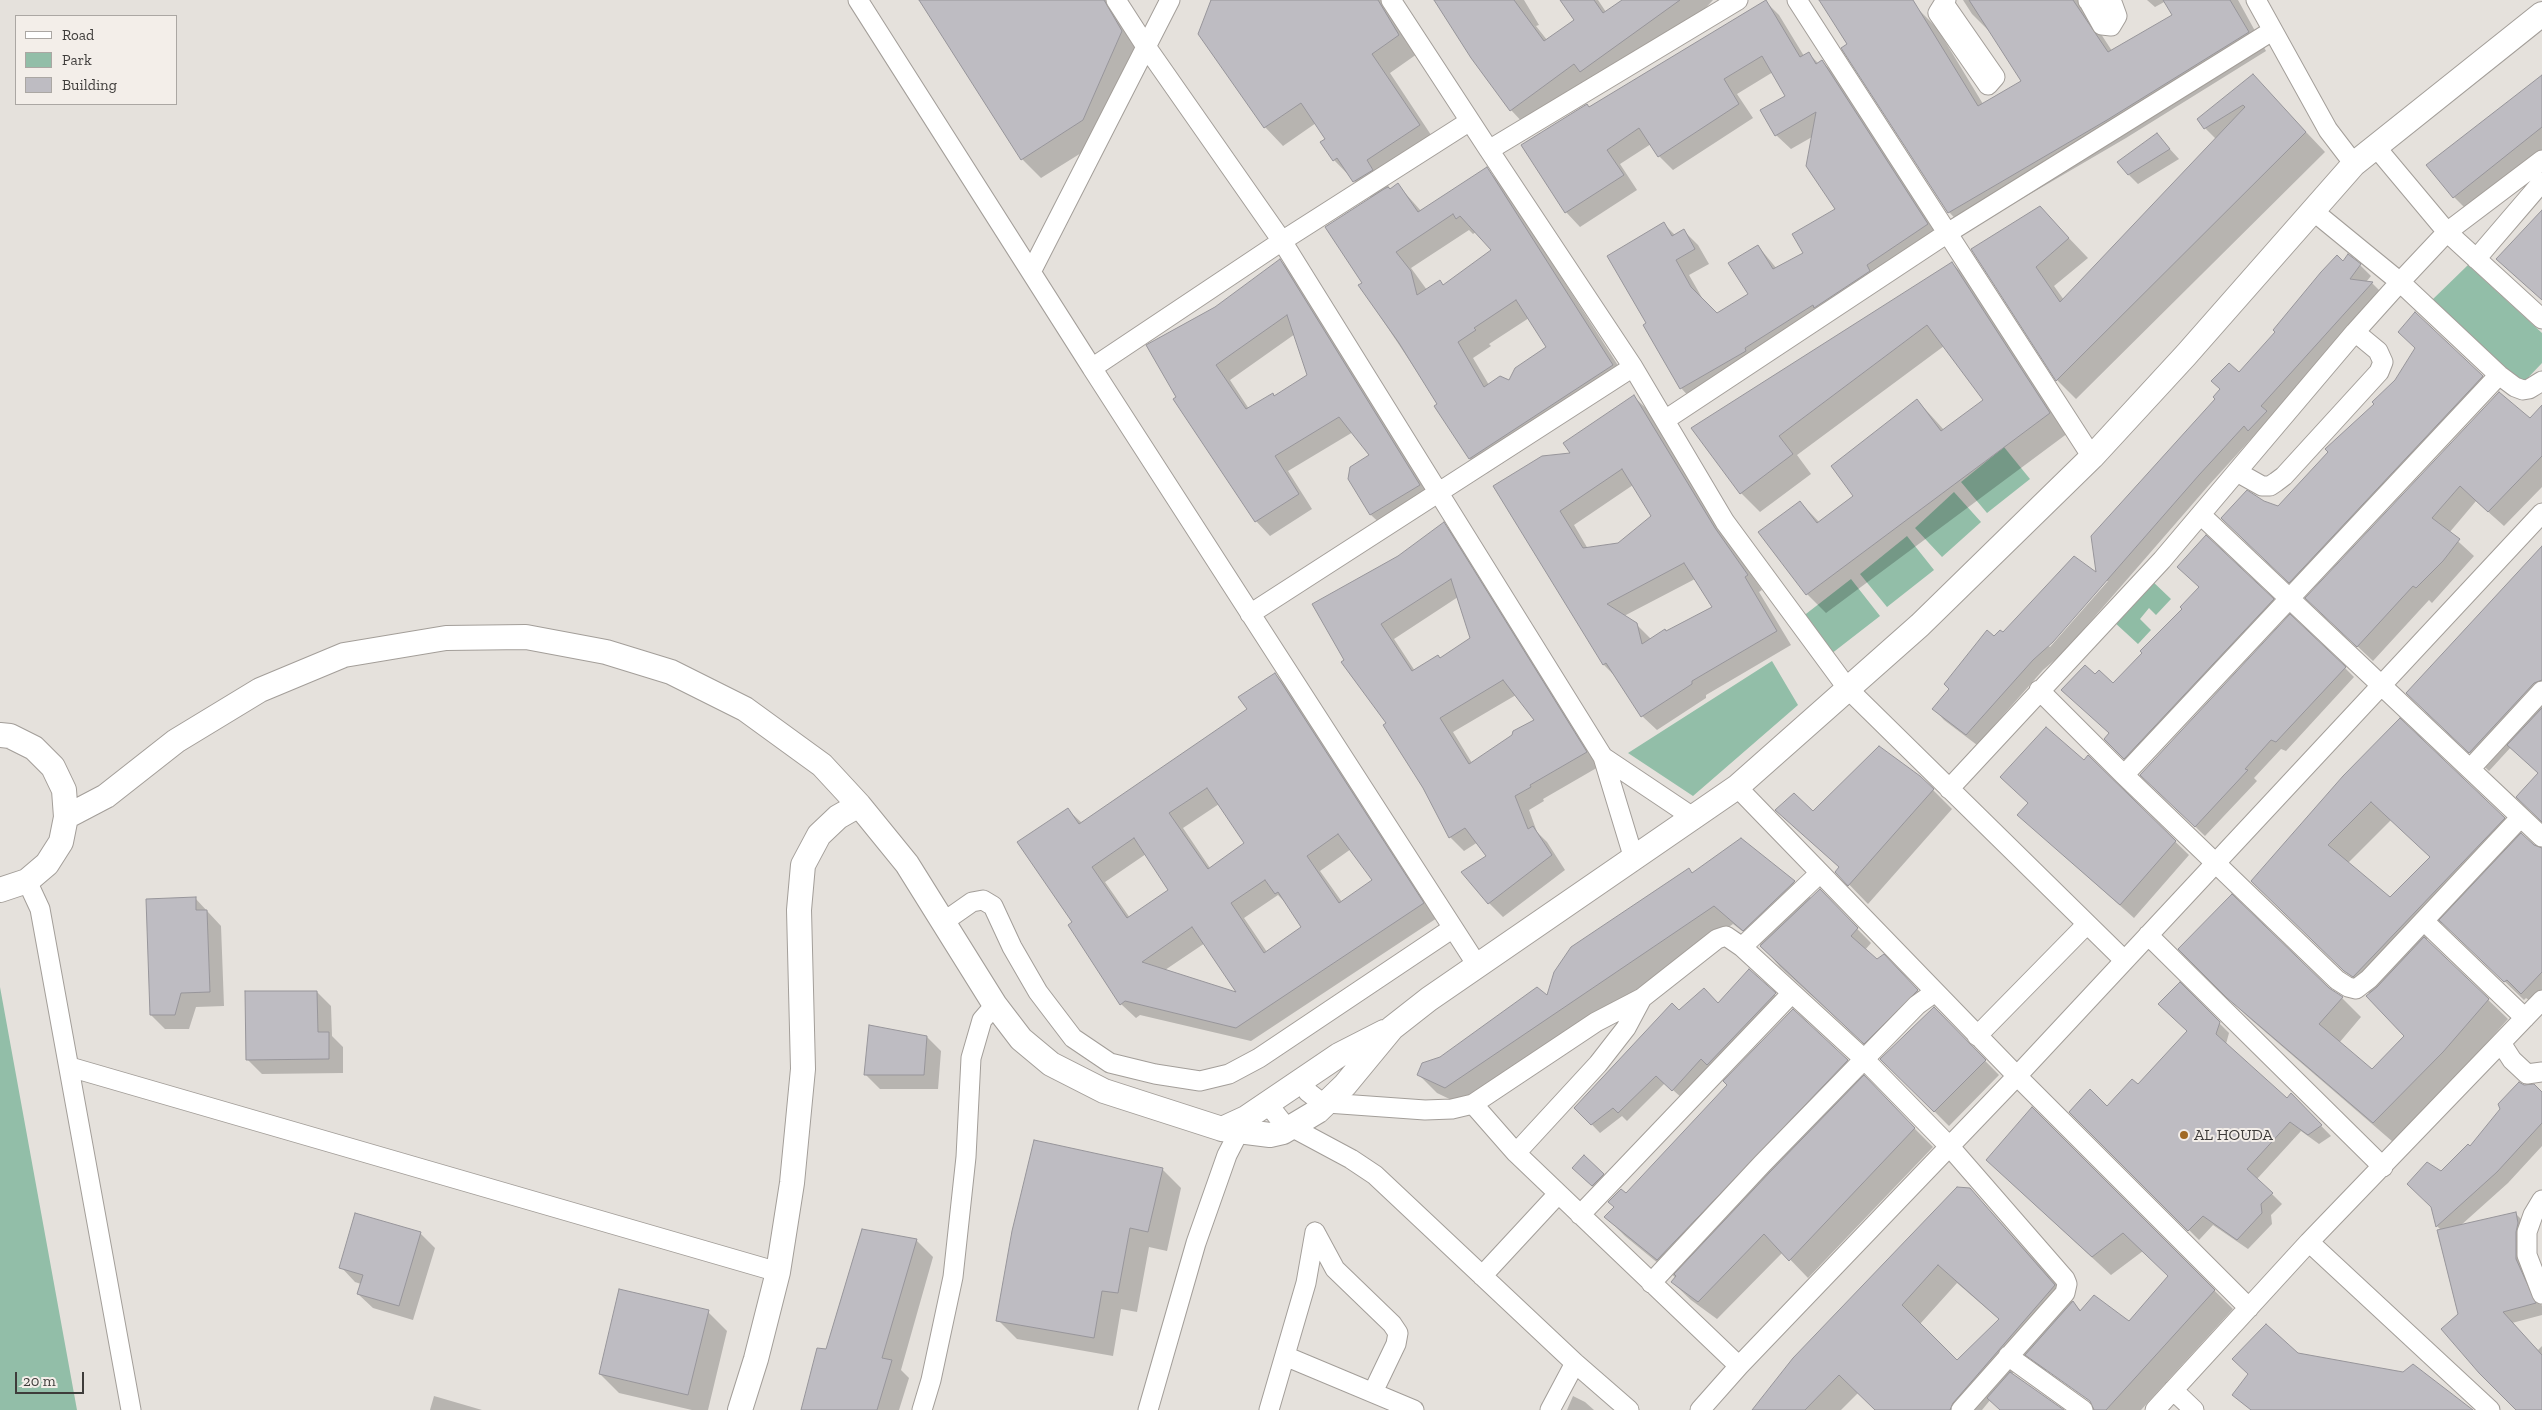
<!DOCTYPE html>
<html>
<head>
<meta charset="utf-8">
<style>
	body { margin:0 }
	#map { position:relative; width:2542px; height:1410px; overflow:hidden; background:#e5e1dc; font-family:"Zilla Slab",serif }
	canvas { display:block }
	.legend { position:absolute; left:15px; top:15px; width:162px; height:90px; box-sizing:border-box; background:#f3eee9; border:1px solid #aba7a3; margin:0; padding:6px 9px; list-style:none; font-size:15px; color:#3e3c3a }
	.legend li { display:flex; align-items:center; gap:10px; height:25px }
	.legend b { width:25px; border:1px solid #aba7a3 }
	.scale { position:absolute; left:15px; top:1372px; width:69px; height:22px; box-sizing:border-box; border:2px solid #3e3c3a; border-top:0; padding-left:6px; font-size:15px; line-height:18px; white-space:nowrap; color:#3e3c3a; -webkit-text-stroke:4px #f3eee9; paint-order:stroke }
</style>
</head>
<body>
<div id="map">
<canvas width="2542" height="1410"></canvas>
<ul class="legend">
<li><b style="height:6px;background:#fff"></b>Road</li>
<li><b style="height:14px;background:#92bea8"></b>Park</li>
<li><b style="height:14px;background:#bebcc2"></b>Building</li>
</ul>
<div class="scale">20 m</div>
</div>
<script>
const c = document.querySelector('canvas').getContext('2d');
c.lineJoin = 'round';
function paint(path, color) {
  c.fillStyle = color;
  c.fill(path, 'evenodd');
}
function shape(rows) {
  const path = new Path2D();
  for (const r of rows) {
    path.moveTo(r[0], r[1]);
    for (let i = 2; i < r.length; i += 2) path.lineTo(r[i], r[i + 1]);
  }
  return path;
}
function strokePath(path, color, width, dash) {
  c.strokeStyle = color;
  c.lineWidth = width;
  c.lineCap = dash ? 'butt' : 'round';
  c.setLineDash(dash || []);
  c.stroke(path);
}
function label(font, color, halo, rows, align = 'center') {
  c.font = font + ' "Zilla Slab",serif';
  c.lineWidth = 4;
  c.setLineDash([]);
  c.textBaseline = 'middle';
  c.strokeStyle = halo;
  c.fillStyle = color;
  for (const [text, x, y, turn = 0] of rows) {
    c.save();
    c.translate(x, y);
    c.rotate((+turn || 0) * Math.PI / 180);
    c.textAlign = isNaN(turn) ? turn : align;
    if (halo) c.strokeText(text, 0, 0);
    c.fillText(text, 0, 0);
    c.restore();
  }
}
const green = shape([
	[2468,265,2542,333,2542,363,2522,384,2431,301],
	[2004,447,2030,479,1987,513,1961,482],
	[1954,492,1981,522,1942,557,1915,528],
	[1907,536,1934,570,1887,607,1860,574],
	[1851,579,1880,616,1831,654,1802,617],
	[1772,661,1798,705,1693,796,1628,753],
	[0,987,77,1410,0,1410]
]);
const forest = shape([
	[2150,579,2171,599,2156,615,2149,608,2140,619,2151,630,2138,644,2113,621]
]);
const shadow = shape([
	[920,0,1109,0,1141,51,1102,140,1041,178,1022,159],
	[1212,0,1384,0,1417,54,1390,73,1437,144,1384,179,1391,190,1398,185,1421,211,1487,169,1502,185,1628,381,1486,474,1470,459,1435,407,1439,405,1360,286,1364,284,1372,199,1334,160,1327,140,1316,123,1283,146,1265,127],
	[1469,230,1473,234,1476,232,1493,250,1444,286,1440,282,1427,290,1411,268],
	[1529,318,1547,347,1509,381,1489,385,1473,358,1491,346,1489,344],
	[1435,0,1524,0,1539,25,1536,26,1547,40,1575,20,1561,0,1598,0,1606,12,1624,0,1713,0,1700,14,1527,127,1511,110],
	[1820,0,1892,0,1918,9,1937,28,1983,104,2023,81,1991,33,1972,14,1963,0,2079,0,2112,51,2173,15,2166,1,2155,7,2147,0,2238,0,2266,51,2126,138,1967,231,1949,212],
	[1765,1,1779,15,1804,56,1809,54,1819,64,1822,61,1836,76,1942,239,1695,403,1681,388,1648,324,1664,224,1676,236,1684,231,1698,245,1709,264,1689,275,1705,303,1717,315,1750,295,1758,246,1777,269,1804,253,1837,210,1812,137,1791,149,1776,135,1787,96,1773,72,1737,94,1753,118,1673,170,1659,156,1651,144,1620,164,1637,190,1580,227,1566,212,1523,146,1589,108],
	[2253,76,2325,152,2076,399,2057,380,1973,249,2040,208,2088,258,2054,286,2064,300,2216,139,2205,128],
	[2542,76,2542,161,2473,216,2454,197],
	[2157,135,2179,159,2138,184,2129,175],
	[1280,260,1294,275,1434,499,1386,529,1371,515,1349,479,1371,455,1353,432,1288,471,1312,509,1270,536,1256,521,1175,399,1215,308],
	[1295,334,1308,376,1275,397,1249,409,1230,380],
	[1952,263,1971,282,2068,433,1826,613,1807,594,1800,502,1820,523,1855,496,1917,400,1944,430,1984,400,1944,346,1797,455,1811,474,1760,512,1741,493,1693,428],
	[2343,263,2360,265,2371,276,2366,282,2372,283,2383,294,2209,485,2064,652,2043,670,1977,745,1944,720,1934,709,1995,638,2097,574,2239,374],
	[2105,581,2108,581,2050,647,2048,646],
	[2482,376,2489,384,2297,589,2230,525,2263,502,2278,508],
	[1634,397,1649,411,1730,544,1762,590,1759,592,1791,645,1706,695,1706,698,1657,730,1642,716,1618,679,1604,665,1494,487,1572,454],
	[1633,485,1653,516,1619,544,1588,549,1574,525],
	[1695,579,1714,608,1651,639,1636,624,1624,616],
	[2542,407,2542,487,2504,526,2476,501,2449,533,2474,556,2432,603,2429,600,2373,661,2323,614],
	[1444,524,1458,538,1600,766,1543,799,1544,801,1529,810,1537,832,1547,842,1565,870,1503,917,1489,903,1488,856,1478,842,1464,851,1450,837,1387,723,1343,662,1399,557],
	[1458,597,1472,638,1441,660,1415,671,1394,639],
	[1516,695,1536,720,1472,763,1453,732],
	[2542,548,2542,821,2539,774,2511,747,2489,771,2426,712],
	[2273,600,2282,609,2134,767,2106,739,2111,733,2095,676,2113,685,2144,653],
	[2345,668,2354,677,2286,751,2281,749,2254,778,2257,781,2205,836,2142,775],
	[1275,674,1289,689,1437,918,1251,1041,1140,1015,1136,1018,1121,1004,1073,923,1068,810,1082,823,1248,710],
	[1219,804,1246,844,1210,868,1183,828],
	[1351,849,1374,881,1342,902,1320,871],
	[1146,854,1170,890,1130,918,1105,882],
	[1278,895,1288,905,1303,928,1267,952,1244,918],
	[1205,943,1239,994,1165,970],
	[2088,757,2189,855,2134,918,2033,828],
	[1919,776,1952,809,1868,904,1837,872,1840,868,1776,810,1813,813],
	[2344,777,2504,818,2521,835,2540,849,2542,849,2542,1010,2526,998,2524,1000,2443,922,2426,940,2508,1019,2462,1071,2393,1142,2248,1017,2180,949,2328,989,2342,998,2361,1017,2339,1043,2373,1071,2406,1036,2370,994,2271,900],
	[2391,820,2431,858,2390,898,2348,863],
	[1741,840,1794,882,1812,899,1820,891,1871,943,1865,950,1877,960,1883,956,1932,1005,1879,1057,1780,967,1763,947,1733,924,1464,1106,1437,1093,1419,1075,1441,1058,1547,997,1688,869,1693,874],
	[195,898,221,926,224,1006,196,1007,189,1029,165,1029,151,1015],
	[1749,971,1784,1003,1682,1098,1665,1083,1627,1121,1622,1116,1600,1133,1576,1108,1679,1012,1718,1004],
	[2180,984,2229,1033,2226,1044,2287,1100,2291,1095,2331,1136,2319,1144,2301,1131,2257,1179,2282,1204,2271,1215,2272,1224,2248,1249,2213,1225,2199,1240,2071,1112,2107,1108,2138,1085,2188,1031],
	[317,992,331,1006,332,1036,343,1047,343,1073,262,1074,247,1059],
	[1948,1023,1999,1075,1949,1126,1882,1059],
	[927,1037,941,1051,938,1089,880,1089,865,1074],
	[1847,1061,1933,1147,1808,1278,1783,1252,1717,1319,1691,1300,1672,1282,1676,1278,1625,1236,1606,1217,1728,1085],
	[2542,1093,2542,1146,2508,1183,2460,1226,2515,1213,2526,1224,2527,1271,2542,1306,2542,1315,2512,1323,2538,1350,2542,1346,2542,1410,2518,1410,2441,1230,2437,1226,2433,1207,2442,1172,2470,1147],
	[2032,1109,2233,1309,2141,1410,2094,1410,2045,1373,2028,1356,2012,1374,2062,1410,2001,1410,1991,1399,1982,1410,1876,1410,1858,1393,1841,1410,1753,1410,1970,1189,2082,1312,2129,1323,2169,1276,2143,1251,2111,1275,2006,1178],
	[1957,1283,2000,1320,1957,1361,1920,1324],
	[2047,1369,2095,1404,2094,1406,2045,1371],
	[1162,1169,1181,1188,1167,1251,1149,1247,1137,1312,1121,1309,1113,1356,1017,1339,998,1320],
	[1603,1174,1613,1184,1602,1195,1583,1178],
	[420,1233,435,1248,413,1320,373,1308,358,1294,361,1284,355,1282,341,1267],
	[916,1240,933,1257,901,1370,909,1378,899,1410,802,1410,827,1351],
	[708,1312,727,1331,708,1410,692,1410,619,1393,600,1374],
	[434,1396,482,1410,430,1410],
	[1573,1396,1585,1402,1594,1410,1567,1410]
]);
const building = shape([
	[919,0,1104,0,1122,31,1083,120,1021,160,919,0],
	[1211,0,1378,0,1399,35,1372,54,1420,125,1367,160,1373,170,1353,182,1337,158,1333,161,1320,142,1325,139,1301,103,1264,128,1198,34,1211,0],
	[1434,0,1514,0,1544,41,1574,20,1560,0,1594,0,1603,13,1622,0,1680,0,1580,72,1574,64,1510,111,1471,58,1434,0],
	[1766,0,1800,57,1809,52,1816,64,1822,60,1928,224,1867,265,1870,271,1814,308,1813,305,1745,348,1746,351,1680,389,1643,325,1646,323,1607,256,1664,222,1672,236,1684,229,1695,249,1676,260,1691,287,1717,313,1748,294,1728,263,1758,245,1773,269,1803,253,1792,234,1835,209,1806,166,1816,112,1775,136,1760,110,1785,96,1762,56,1724,79,1739,104,1658,157,1639,128,1607,150,1624,175,1565,213,1521,145,1587,104,1589,107,1766,0],
	[1819,0,1913,0,1978,106,2021,81,1969,0,2073,0,2108,52,2172,15,2163,0,2230,0,2249,32,2107,120,1948,213,1841,48,1847,44,1819,0],
	[2253,74,2306,132,2056,381,1971,249,2040,206,2069,238,2036,267,2060,302,2245,107,2243,105,2204,129,2197,119,2253,74],
	[2542,75,2542,127,2453,198,2426,165,2542,75],
	[2157,133,2170,149,2128,175,2117,162,2157,133],
	[1487,167,1613,365,1469,459,1434,406,1437,404,1399,343,1358,285,1362,283,1325,227,1384,189,1388,187,1390,189,1398,183,1418,212,1487,167],
	[1453,214,1456,219,1460,216,1491,250,1443,285,1440,280,1417,295,1411,271,1396,252,1453,214],
	[1516,300,1546,347,1515,368,1509,380,1500,376,1484,387,1458,342,1476,330,1474,328,1516,300],
	[2542,210,2542,300,2496,259,2542,210],
	[2348,254,2361,264,2350,279,2373,282,2261,406,2267,411,2248,431,2244,426,2199,475,2053,642,2033,660,1966,735,1932,709,1949,689,1944,684,1987,630,1994,636,2000,630,2003,632,2074,556,2096,572,2091,536,2215,399,2213,397,2220,389,2211,381,2229,363,2239,372,2275,332,2273,330,2321,272,2337,255,2343,261,2348,254],
	[1280,259,1420,485,1370,515,1348,479,1350,467,1369,455,1339,417,1275,456,1299,494,1255,522,1173,399,1176,397,1146,345,1215,307,1280,259],
	[1287,315,1307,375,1274,396,1273,393,1246,409,1216,365,1287,315],
	[1952,262,2050,413,1806,595,1758,532,1800,501,1817,523,1853,496,1831,466,1917,399,1941,431,1983,400,1927,325,1779,436,1793,454,1740,494,1691,428,1952,262],
	[2415,312,2483,376,2289,583,2221,518,2247,490,2264,501,2278,506,2328,452,2325,449,2374,404,2372,402,2395,380,2415,348,2398,332,2415,312],
	[2499,392,2530,418,2542,405,2542,456,2488,512,2460,486,2432,518,2460,539,2443,561,2416,588,2413,586,2357,647,2305,598,2499,392],
	[1634,395,1715,528,1748,575,1745,577,1777,631,1692,681,1692,684,1641,717,1606,663,1603,665,1493,486,1542,456,1570,453,1563,443,1634,395],
	[1622,469,1651,516,1618,543,1583,548,1560,511,1622,469],
	[1684,563,1712,607,1666,631,1665,629,1642,644,1637,623,1607,604,1684,563],
	[1444,522,1587,752,1530,785,1531,787,1515,796,1528,829,1533,826,1552,855,1488,904,1461,872,1486,856,1465,828,1449,838,1423,788,1383,725,1386,723,1341,662,1344,660,1312,604,1398,556,1444,522],
	[1451,579,1470,638,1440,658,1438,655,1412,671,1381,624,1451,579],
	[1503,680,1534,720,1513,731,1512,735,1469,764,1440,718,1503,680],
	[2206,535,2274,599,2124,759,2104,739,2109,733,2061,690,2085,665,2095,674,2099,670,2113,683,2142,653,2140,651,2182,609,2180,607,2199,587,2177,567,2206,535],
	[2542,546,2542,680,2534,683,2469,753,2406,693,2542,546],
	[2290,614,2346,667,2276,742,2271,740,2245,769,2248,770,2195,827,2140,775,2290,614],
	[1275,673,1424,903,1236,1028,1125,1001,1120,1005,1068,925,1072,922,1017,842,1068,808,1079,824,1247,709,1238,697,1275,673],
	[1207,788,1244,843,1208,869,1169,813,1207,788],
	[1338,834,1372,880,1339,903,1307,856,1338,834],
	[1134,838,1168,890,1127,918,1092,867,1134,838],
	[1265,880,1275,894,1278,892,1301,927,1264,953,1231,903,1265,880],
	[1192,927,1236,992,1142,962,1192,927],
	[2542,708,2542,822,2516,797,2538,773,2507,745,2542,708],
	[2400,718,2505,818,2353,977,2344,971,2251,881,2343,776,2400,718],
	[2371,802,2430,857,2390,897,2328,845,2371,802],
	[2046,727,2084,760,2088,755,2176,841,2120,905,2017,815,2028,803,2000,777,2046,727],
	[1879,746,1920,776,1934,789,1848,886,1835,872,1839,867,1775,810,1794,793,1813,811,1879,746],
	[2521,833,2534,845,2542,848,2542,972,2521,994,2507,980,2504,982,2439,920,2521,833],
	[1741,838,1795,881,1743,931,1714,906,1445,1088,1417,1075,1422,1063,1440,1057,1537,987,1547,995,1554,972,1571,947,1689,868,1692,873,1741,838],
	[1820,889,1858,928,1851,936,1877,959,1884,954,1918,990,1864,1044,1760,946,1820,889],
	[2232,894,2329,988,2343,997,2319,1024,2372,1069,2404,1036,2366,996,2377,987,2424,937,2489,999,2443,1052,2373,1123,2227,998,2178,949,2232,894],
	[196,897,196,910,207,910,210,992,181,993,175,1015,150,1015,146,899,196,897],
	[1749,969,1776,993,1707,1065,1701,1059,1672,1091,1656,1076,1618,1113,1613,1108,1591,1125,1574,1108,1672,1003,1679,1010,1704,988,1718,1003,1749,969],
	[2180,982,2220,1022,2216,1034,2287,1098,2291,1093,2322,1125,2308,1135,2290,1122,2247,1169,2273,1193,2261,1204,2262,1213,2237,1240,2203,1216,2188,1231,2069,1112,2090,1089,2107,1106,2132,1079,2138,1084,2187,1031,2158,1004,2180,982],
	[245,991,317,991,318,1032,329,1032,329,1059,246,1060,245,991],
	[1934,1007,1986,1060,1934,1112,1880,1059,1934,1007],
	[1793,1009,1848,1060,1657,1260,1604,1217,1614,1207,1608,1202,1621,1189,1626,1193,1727,1085,1723,1081,1793,1009],
	[869,1025,927,1036,924,1075,864,1075,869,1025],
	[1864,1075,1915,1128,1789,1261,1764,1234,1698,1302,1671,1282,1676,1276,1674,1274,1770,1172,1864,1075],
	[2519,1082,2524,1085,2534,1084,2542,1092,2542,1123,2497,1172,2436,1227,2431,1207,2407,1184,2427,1162,2441,1171,2468,1144,2470,1146,2500,1109,2498,1104,2519,1082],
	[2032,1107,2215,1290,2106,1410,2094,1410,2090,1401,2025,1355,2073,1301,2080,1311,2094,1295,2129,1321,2168,1276,2123,1233,2092,1257,1986,1160,2032,1107],
	[1034,1140,1163,1168,1148,1232,1130,1228,1118,1293,1102,1291,1094,1338,996,1321,1012,1231,1034,1140],
	[1584,1155,1604,1174,1592,1186,1572,1168,1584,1155],
	[1957,1187,1970,1188,2055,1285,1953,1403,1950,1410,1875,1410,1839,1375,1805,1410,1752,1410,1793,1358,1957,1187],
	[1938,1265,1999,1319,1957,1360,1902,1305,1938,1265],
	[2516,1212,2518,1223,2516,1232,2516,1259,2536,1303,2503,1312,2542,1355,2542,1410,2516,1410,2479,1373,2441,1329,2458,1314,2437,1230,2516,1212],
	[355,1213,421,1232,399,1306,357,1294,363,1275,339,1268,355,1213],
	[862,1229,917,1239,882,1358,892,1360,877,1410,801,1410,817,1348,826,1349,862,1229],
	[619,1289,709,1310,688,1395,599,1374,619,1289],
	[2266,1324,2298,1353,2403,1372,2413,1364,2473,1410,2251,1410,2232,1395,2248,1374,2232,1359,2266,1324],
	[2010,1372,2064,1410,2000,1410,1987,1398,2010,1372]
]);
const minor = shape([
	[858,0,1092,368],
	[1116,0,1145,45,1282,241,1603,757,1694,818],
	[1391,0,1489,150],
	[1738,0,1489,150,1633,367,1725,522,1848,689,2124,960],
	[1797,0,2092,457],
	[2088,0,2102,25,2111,26,2117,16,2113,5,2088,1],
	[2256,0,2328,130,2354,164],
	[1945,5,1995,77,1988,85,1938,13,1946,0],
	[1470,121,1282,241,1092,368,1477,965],
	[2375,146,2447,232,2542,160],
	[2476,259,2542,182],
	[1031,272,1170,0],
	[2542,319,2447,232,2400,282,2499,375,2515,387,2523,390,2529,389,2542,381],
	[1665,420,1946,234,2272,31],
	[2237,472,2262,486,2270,486,2276,482,2284,476,2379,372,2383,362,2378,351,2355,332],
	[2201,515,2542,837],
	[1250,614,1633,367],
	[2039,690,2124,775,2337,980,2348,987,2356,989,2369,979,2520,818],
	[1603,757,1634,859],
	[2470,769,2542,691],
	[2124,775,2499,375],
	[1737,787,2017,1076,2249,1308],
	[1949,789,2162,560,2355,332,2400,282,2312,210],
	[27,881,40,909,131,1410],
	[2425,922,2525,1018],
	[942,923,972,902,983,900,993,906,1012,947,1038,992,1073,1038,1110,1063,1155,1074,1200,1081,1229,1074,1259,1058,1453,928],
	[2148,935,2383,1167],
	[1742,947,1820,873],
	[1977,1036,2087,924],
	[2501,1043,2512,1060,2527,1074,2542,1072],
	[70,1067,778,1272],
	[1302,1079,1308,1092,1317,1099,1327,1103,1425,1110,1452,1109,1473,1104,1596,1022,1642,998,1717,939,1726,936,1742,947,1864,1059,1950,1147,2065,1279,2067,1284,2065,1293,1961,1410],
	[1267,1103,1282,1122,1351,1159,1375,1175,1575,1363,1629,1410],
	[1473,1104,1516,1153,1739,1366],
	[1516,1153,1598,1064,1626,1028,1642,998],
	[2542,1200,2533,1215,2527,1232,2527,1255,2542,1294],
	[1580,1215,1792,993],
	[1315,1232,1335,1269,1392,1324,1398,1333,1396,1344,1373,1392],
	[2309,1242,2490,1410],
	[1482,1276,1558,1194],
	[1651,1283,1762,1164,1917,1005,1935,992],
	[1285,1356,1414,1410],
	[2008,1356,2083,1410],
	[2173,1390,2194,1410],
	[922,1410,931,1380,953,1277,966,1157,971,1058,982,1020,995,1005],
	[1148,1410,1196,1243,1227,1155,1245,1120],
	[1269,1410,1306,1283,1315,1232],
	[1550,1410,1575,1363],
	[1700,1410,1739,1366,2017,1076,2542,513],
	[2155,1410,2309,1242,2542,1000]
]);
const tertiary = shape([
	[0,735,10,736,34,748,53,767,64,790,66,817,61,842,47,864,27,881,0,890],
	[66,817,106,796,176,741,260,690,344,655,446,638,526,637,606,652,671,672,745,709,822,765,859,805,907,864,995,1005,1021,1039,1051,1064,1104,1091,1222,1129,1270,1135,1283,1132,1318,1111,1345,1085,1392,1028,1429,999,1737,787,1920,625,2092,457,2186,355,2354,164,2542,14],
	[1222,1129,1246,1118,1339,1055,1384,1032],
	[740,1410,756,1359,778,1272,792,1183,803,1069,799,910,803,865,819,835,838,817,859,805]
]);
const markers = [
	[2184,1135,5,"#a16a25"]
];
const poiNames = [
	["AL HOUDA",2194,1135]
];
paint(green, '#92bea8');
paint(forest, '#8fbca5');
paint(shadow, '#0003');
paint(building, '#bebcc2');
strokePath(building, '#97959a', 1);
strokePath(minor, '#a39e99', 21);
strokePath(tertiary, '#a39e99', 26);
strokePath(minor, '#fff', 19);
strokePath(tertiary, '#fff', 24);
for (const [x, y, r, color] of markers) {
  const dot = new Path2D();
  dot.arc(x, y, r, 0, 2 * Math.PI);
  c.fillStyle = color;
  c.fill(dot);
  strokePath(dot, '#f3eee9', 2);
}
label('16px', '#3e3c3a', '#f3eee9', poiNames, 'left');
</script>
</body>
</html>
